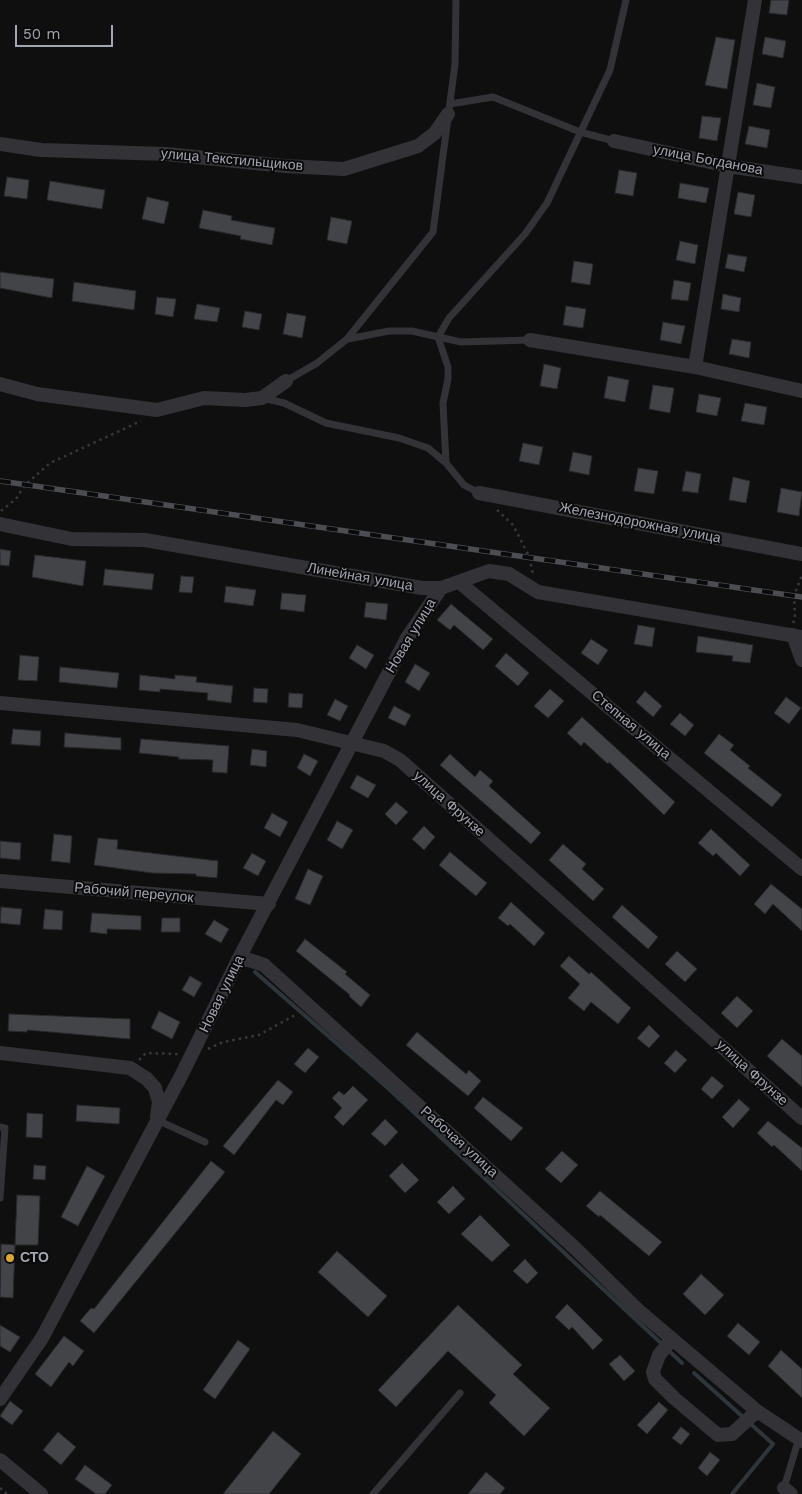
<!DOCTYPE html>
<html>
<head>
<meta charset="utf-8">
<style>
	body { margin:0 }
	#map { position:relative; width:802px; height:1494px; overflow:hidden; background:#0f0f10; font-family:"Work Sans",sans-serif }
	canvas { display:block }
	.scale { position:absolute; left:15px; top:25px; width:98px; height:22px; box-sizing:border-box; border:2px solid #a2a6b0; border-top:0; padding-left:6px; font-size:15px; line-height:18px; white-space:nowrap; color:#a2a6b0; -webkit-text-stroke:4px #0a0a0b; paint-order:stroke }
</style>
</head>
<body>
<div id="map">
<canvas width="802" height="1494"></canvas>
<div class="scale">50 m</div>
</div>
<script>
const c = document.querySelector('canvas').getContext('2d');
c.lineJoin = 'round';
function shape(rows) {
  const path = new Path2D();
  for (const r of rows) {
    path.moveTo(r[0], r[1]);
    for (let i = 2; i < r.length; i += 2) path.lineTo(r[i], r[i + 1]);
  }
  return path;
}
function strokePath(path, color, width, dash) {
  c.strokeStyle = color;
  c.lineWidth = width;
  c.lineCap = dash ? 'butt' : 'round';
  c.setLineDash(dash || []);
  c.stroke(path);
}
function paint(path, color) {
  c.fillStyle = color;
  c.fill(path, 'evenodd');
}
function label(font, color, halo, rows, align = 'center') {
  c.font = font + ' "Work Sans",sans-serif';
  c.lineWidth = 4;
  c.setLineDash([]);
  c.textBaseline = 'middle';
  c.strokeStyle = halo;
  c.fillStyle = color;
  for (const [text, x, y, turn = 0] of rows) {
    c.save();
    c.translate(x, y);
    c.rotate((+turn || 0) * Math.PI / 180);
    c.textAlign = isNaN(turn) ? turn : align;
    if (halo) c.strokeText(text, 0, 0);
    c.fillText(text, 0, 0);
    c.restore();
  }
}
const stream = shape([
	[255,972,389,1089,663,1345],
	[668,1350,682,1363],
	[694,1373,773,1444,732,1494]
]);
const building = shape([
	[771,0,789,0,787,15,769,13,771,0],
	[716,37,735,40,727,89,705,85,716,37],
	[765,37,786,41,783,58,762,54,765,37],
	[757,83,775,87,771,108,753,105,757,83],
	[702,116,721,118,717,141,699,138,702,116],
	[749,126,770,130,767,148,745,144,749,126],
	[619,170,637,173,633,196,615,193,619,170],
	[7,177,29,180,27,199,4,196,7,177],
	[50,181,105,190,102,209,47,200,50,181],
	[680,183,709,188,706,203,678,198,680,183],
	[738,192,755,195,751,217,734,214,738,192],
	[147,197,169,202,164,224,142,219,147,197],
	[203,210,232,216,231,220,275,228,272,245,240,239,241,236,199,228,203,210],
	[331,217,352,221,347,244,327,240,331,217],
	[680,241,698,245,695,264,676,260,680,241],
	[728,254,747,257,744,272,725,268,728,254],
	[574,261,593,264,590,285,571,282,574,261],
	[0,272,54,279,52,298,0,288,0,272],
	[674,280,691,283,688,301,671,299,674,280],
	[74,282,136,291,134,310,72,301,74,282],
	[723,294,741,298,739,312,721,309,723,294],
	[157,297,176,299,173,317,155,314,157,297],
	[197,304,220,308,217,322,194,319,197,304],
	[566,306,586,309,583,328,563,325,566,306],
	[245,311,262,314,259,330,242,327,245,311],
	[287,313,306,316,302,338,283,334,287,313],
	[663,322,685,326,681,344,660,340,663,322],
	[732,339,751,342,749,358,729,354,732,339],
	[544,364,561,368,557,389,540,386,544,364],
	[608,376,629,380,625,402,604,398,608,376],
	[653,385,674,388,670,413,649,409,653,385],
	[699,394,721,398,717,416,696,412,699,394],
	[745,403,767,407,764,425,741,421,745,403],
	[523,443,543,447,539,465,519,461,523,443],
	[573,452,592,456,589,475,569,471,573,452],
	[638,468,658,471,654,494,634,491,638,468],
	[686,471,701,474,698,493,682,491,686,471],
	[733,477,750,481,746,503,729,500,733,477],
	[781,488,802,492,799,516,777,512,781,488],
	[0,549,11,551,9,566,0,565,0,549],
	[35,555,86,561,83,586,32,577,35,555],
	[105,569,154,574,152,590,103,585,105,569],
	[181,576,194,577,192,593,179,592,181,576],
	[226,586,256,590,253,606,224,602,226,586],
	[282,593,306,595,304,612,280,609,282,593],
	[366,602,388,604,386,620,364,617,366,602],
	[451,604,493,639,483,650,454,625,450,630,437,620,451,604],
	[638,625,655,628,652,647,634,644,638,625],
	[698,636,753,645,750,663,732,661,733,656,696,652,698,636],
	[591,639,608,650,598,665,581,653,591,639],
	[357,645,374,655,366,669,349,658,357,645],
	[506,653,529,673,518,686,495,666,506,653],
	[20,655,39,657,37,681,18,680,20,655],
	[415,664,430,673,419,691,405,682,415,664],
	[60,667,119,673,117,688,59,682,60,667],
	[140,675,175,679,175,675,197,677,196,682,233,686,231,703,207,700,208,693,160,689,160,692,139,690,140,675],
	[254,688,268,689,267,703,253,702,254,688],
	[550,689,564,701,548,718,534,706,550,689],
	[645,691,662,706,653,717,636,702,645,691],
	[289,693,303,694,302,708,288,707,289,693],
	[786,697,801,708,789,724,774,713,786,697],
	[335,699,348,706,340,721,327,715,335,699],
	[394,706,411,715,405,726,388,718,394,706],
	[680,713,694,725,685,736,670,724,680,713],
	[582,717,675,802,664,815,609,762,608,764,584,742,581,746,567,733,582,717],
	[13,729,41,731,40,746,11,744,13,729],
	[65,733,121,738,121,750,64,747,65,733],
	[719,734,734,745,730,750,750,766,748,768,782,795,772,807,704,753,719,734],
	[141,739,229,746,227,773,212,772,213,760,178,759,179,757,139,753,141,739],
	[252,749,267,751,266,767,250,765,252,749],
	[304,754,318,761,310,776,297,768,304,754],
	[450,754,475,777,480,770,493,781,489,786,541,833,531,844,440,765,450,754],
	[357,775,376,785,368,798,350,788,357,775],
	[396,802,408,812,396,825,385,814,396,802],
	[272,813,288,822,280,837,264,828,272,813],
	[337,821,353,830,342,849,327,840,337,821],
	[424,826,435,837,424,850,412,839,424,826],
	[711,829,750,865,740,876,716,853,713,856,698,843,711,829],
	[54,834,72,836,70,863,51,861,54,834],
	[98,838,118,840,117,849,218,861,217,878,196,876,196,874,152,873,94,865,98,838],
	[0,841,21,843,20,860,0,858,0,841],
	[563,844,586,864,582,869,604,889,593,901,549,860,563,844],
	[450,852,487,883,476,896,439,865,450,852],
	[252,853,266,861,258,876,243,868,252,853],
	[308,869,323,876,310,905,295,899,308,869],
	[771,884,802,909,802,931,773,904,765,914,754,904,771,884],
	[511,902,545,933,534,946,510,924,508,926,498,918,511,902],
	[622,905,658,937,648,949,612,917,622,905],
	[1,907,22,909,20,925,0,923,1,907],
	[45,909,63,911,62,930,43,929,45,909],
	[92,913,141,916,141,930,107,929,107,934,90,932,92,913],
	[162,918,180,918,180,932,161,932,162,918],
	[214,920,229,929,221,943,205,934,214,920],
	[305,939,347,972,345,974,370,995,361,1007,349,996,350,995,296,951,305,939],
	[677,951,697,969,685,982,665,964,677,951],
	[569,956,589,974,591,972,631,1008,618,1024,591,1002,584,1011,568,998,580,984,560,966,569,956],
	[190,976,202,983,194,997,182,990,190,976],
	[737,996,753,1011,737,1028,721,1013,737,996],
	[159,1011,180,1022,172,1039,151,1028,159,1011],
	[9,1014,130,1019,130,1039,27,1030,27,1032,8,1031,9,1014],
	[649,1025,660,1036,649,1048,637,1038,649,1025],
	[417,1032,466,1074,469,1070,481,1081,468,1096,406,1045,417,1032],
	[782,1039,802,1056,802,1087,767,1056,782,1039],
	[308,1048,319,1057,305,1073,294,1064,308,1048],
	[676,1050,687,1060,675,1073,664,1063,676,1050],
	[712,1076,724,1086,712,1099,701,1089,712,1076],
	[278,1080,293,1092,283,1105,276,1100,234,1155,223,1146,278,1080],
	[353,1086,368,1100,343,1126,334,1117,342,1108,332,1098,339,1091,344,1095,353,1086],
	[483,1097,523,1128,511,1141,474,1108,483,1097],
	[739,1099,750,1109,733,1128,722,1117,739,1099],
	[77,1105,120,1108,119,1124,76,1121,77,1105],
	[27,1113,43,1114,42,1138,26,1137,27,1113],
	[385,1119,398,1132,385,1146,371,1134,385,1119],
	[768,1121,802,1148,802,1171,774,1145,772,1147,757,1133,768,1121],
	[562,1151,578,1165,561,1183,545,1169,562,1151],
	[211,1161,225,1172,94,1333,80,1321,91,1308,94,1309,211,1161],
	[402,1163,419,1180,405,1193,389,1176,402,1163],
	[34,1165,46,1166,45,1180,33,1179,34,1165],
	[87,1166,105,1176,78,1226,61,1217,87,1166],
	[453,1186,465,1199,449,1214,437,1202,453,1186],
	[600,1191,662,1242,649,1256,600,1215,599,1217,586,1206,600,1191],
	[17,1195,40,1196,38,1245,15,1245,17,1195],
	[480,1215,510,1245,492,1262,461,1234,480,1215],
	[1,1244,15,1245,13,1298,0,1297,1,1244],
	[337,1251,387,1296,368,1317,318,1272,337,1251],
	[525,1259,538,1273,527,1284,513,1271,525,1259],
	[701,1274,724,1295,705,1315,683,1294,701,1274],
	[567,1304,603,1340,593,1350,572,1327,569,1330,555,1317,567,1304],
	[458,1305,522,1365,513,1374,550,1408,524,1436,489,1403,496,1395,448,1351,396,1407,378,1390,458,1305],
	[738,1323,760,1342,749,1355,727,1336,738,1323],
	[0,1325,20,1337,10,1352,0,1346,0,1325],
	[64,1336,84,1351,73,1366,69,1362,51,1387,35,1374,64,1336],
	[238,1340,250,1349,215,1399,203,1390,238,1340],
	[781,1350,802,1369,802,1398,768,1366,781,1350],
	[620,1355,635,1371,624,1381,609,1364,620,1355],
	[10,1401,23,1411,12,1425,0,1416,10,1401],
	[659,1402,668,1410,647,1434,637,1425,659,1402],
	[681,1427,690,1434,681,1445,672,1438,681,1427],
	[273,1431,301,1454,269,1494,223,1494,273,1431],
	[58,1432,76,1447,61,1465,43,1450,58,1432],
	[710,1452,720,1460,707,1476,698,1468,710,1452],
	[85,1465,112,1485,105,1494,96,1494,75,1479,85,1465],
	[486,1472,505,1488,500,1494,468,1494,486,1472]
]);
const path = shape([
	[497,510,513,525,529,556,533,574],
	[1,511,16,499,25,485,50,463,141,421],
	[793,623,795,618,794,596,802,575],
	[208,1049,223,1042,259,1035,297,1014],
	[139,1060,146,1053,178,1054],
	[0,1488,7,1494]
]);
const lane = shape([
	[450,104,493,97,580,132,614,141],
	[348,339,389,331,412,331,461,342,530,340],
	[286,381,317,363,347,339,433,232,455,64,456,0],
	[263,398,284,403,326,423,399,438,428,448,446,463,464,485,479,493],
	[446,463,443,403,448,379,448,367,438,337,449,318,525,234,547,203,610,70,626,0],
	[157,1120,205,1142],
	[0,1127,5,1128,0,1198],
	[784,1488,799,1438],
	[373,1494,460,1393]
]);
const street = shape([
	[614,141,728,166,802,177],
	[0,144,41,150,166,154,285,166,344,169,418,146,435,133,448,114],
	[530,340,695,367,802,391],
	[695,367,755,0],
	[0,384,37,394,157,410,204,398,245,400,262,398,286,381],
	[479,493,802,554],
	[0,524,72,539,145,540,422,588,441,588,489,571,509,574,538,592,802,637],
	[459,582,802,869],
	[793,635,802,660],
	[0,703,297,730,384,751,400,760,802,1118],
	[0,881,269,904],
	[238,960,249,960,264,965,576,1249,638,1310,757,1411,802,1441],
	[0,1053,130,1068,147,1079,155,1088,159,1102,157,1117],
	[672,1339,659,1355,653,1372,655,1379,674,1398,718,1435,732,1434,757,1411],
	[0,1399,42,1338,182,1074,238,960,407,638,441,588],
	[0,1460,41,1494],
	[784,1488,791,1494]
]);
const rail = shape([
	[0,481,802,597]
]);
const markers = [
	[10,1258,5,"#dba73d"]
];
const streetNames = [
	["улица Текстильщиков",232,160,5],
	["улица Богданова",708,160,11],
	["Железнодорожная улица",640,523,11],
	["Линейная улица",360,577,10],
	["Новая улица",411,636,-59],
	["Степная улица",631,725,40],
	["улица Фрунзе",449,804,42],
	["Рабочий переулок",134,893,5],
	["Новая улица",222,994,-64],
	["улица Фрунзе",752,1073,42],
	["Рабочая улица",459,1142,42]
];
const poiNames = [
	["СТО",20,1258]
];
strokePath(stream, '#2e353b', 4);
paint(building, '#434448');
strokePath(building, '#29292c', 1);
strokePath(path, '#37383c', 2.5, [2.5, 4]);
strokePath(lane, '#333337', 7);
strokePath(street, '#333337', 14);
strokePath(rail, '#4c4d52', 5.5);
strokePath(rail, '#0a0a0b', 4, [11]);
for (const [x, y, r, color] of markers) {
  const dot = new Path2D();
  dot.arc(x, y, r, 0, 2 * Math.PI);
  c.fillStyle = color;
  c.fill(dot);
  strokePath(dot, '#0a0a0b', 2);
}
label('14px', '#a2a6b0', '#0a0a0b', streetNames);
label('bold 14px', '#a2a6b0', '#0a0a0b', poiNames, 'left');
</script>
</body>
</html>
